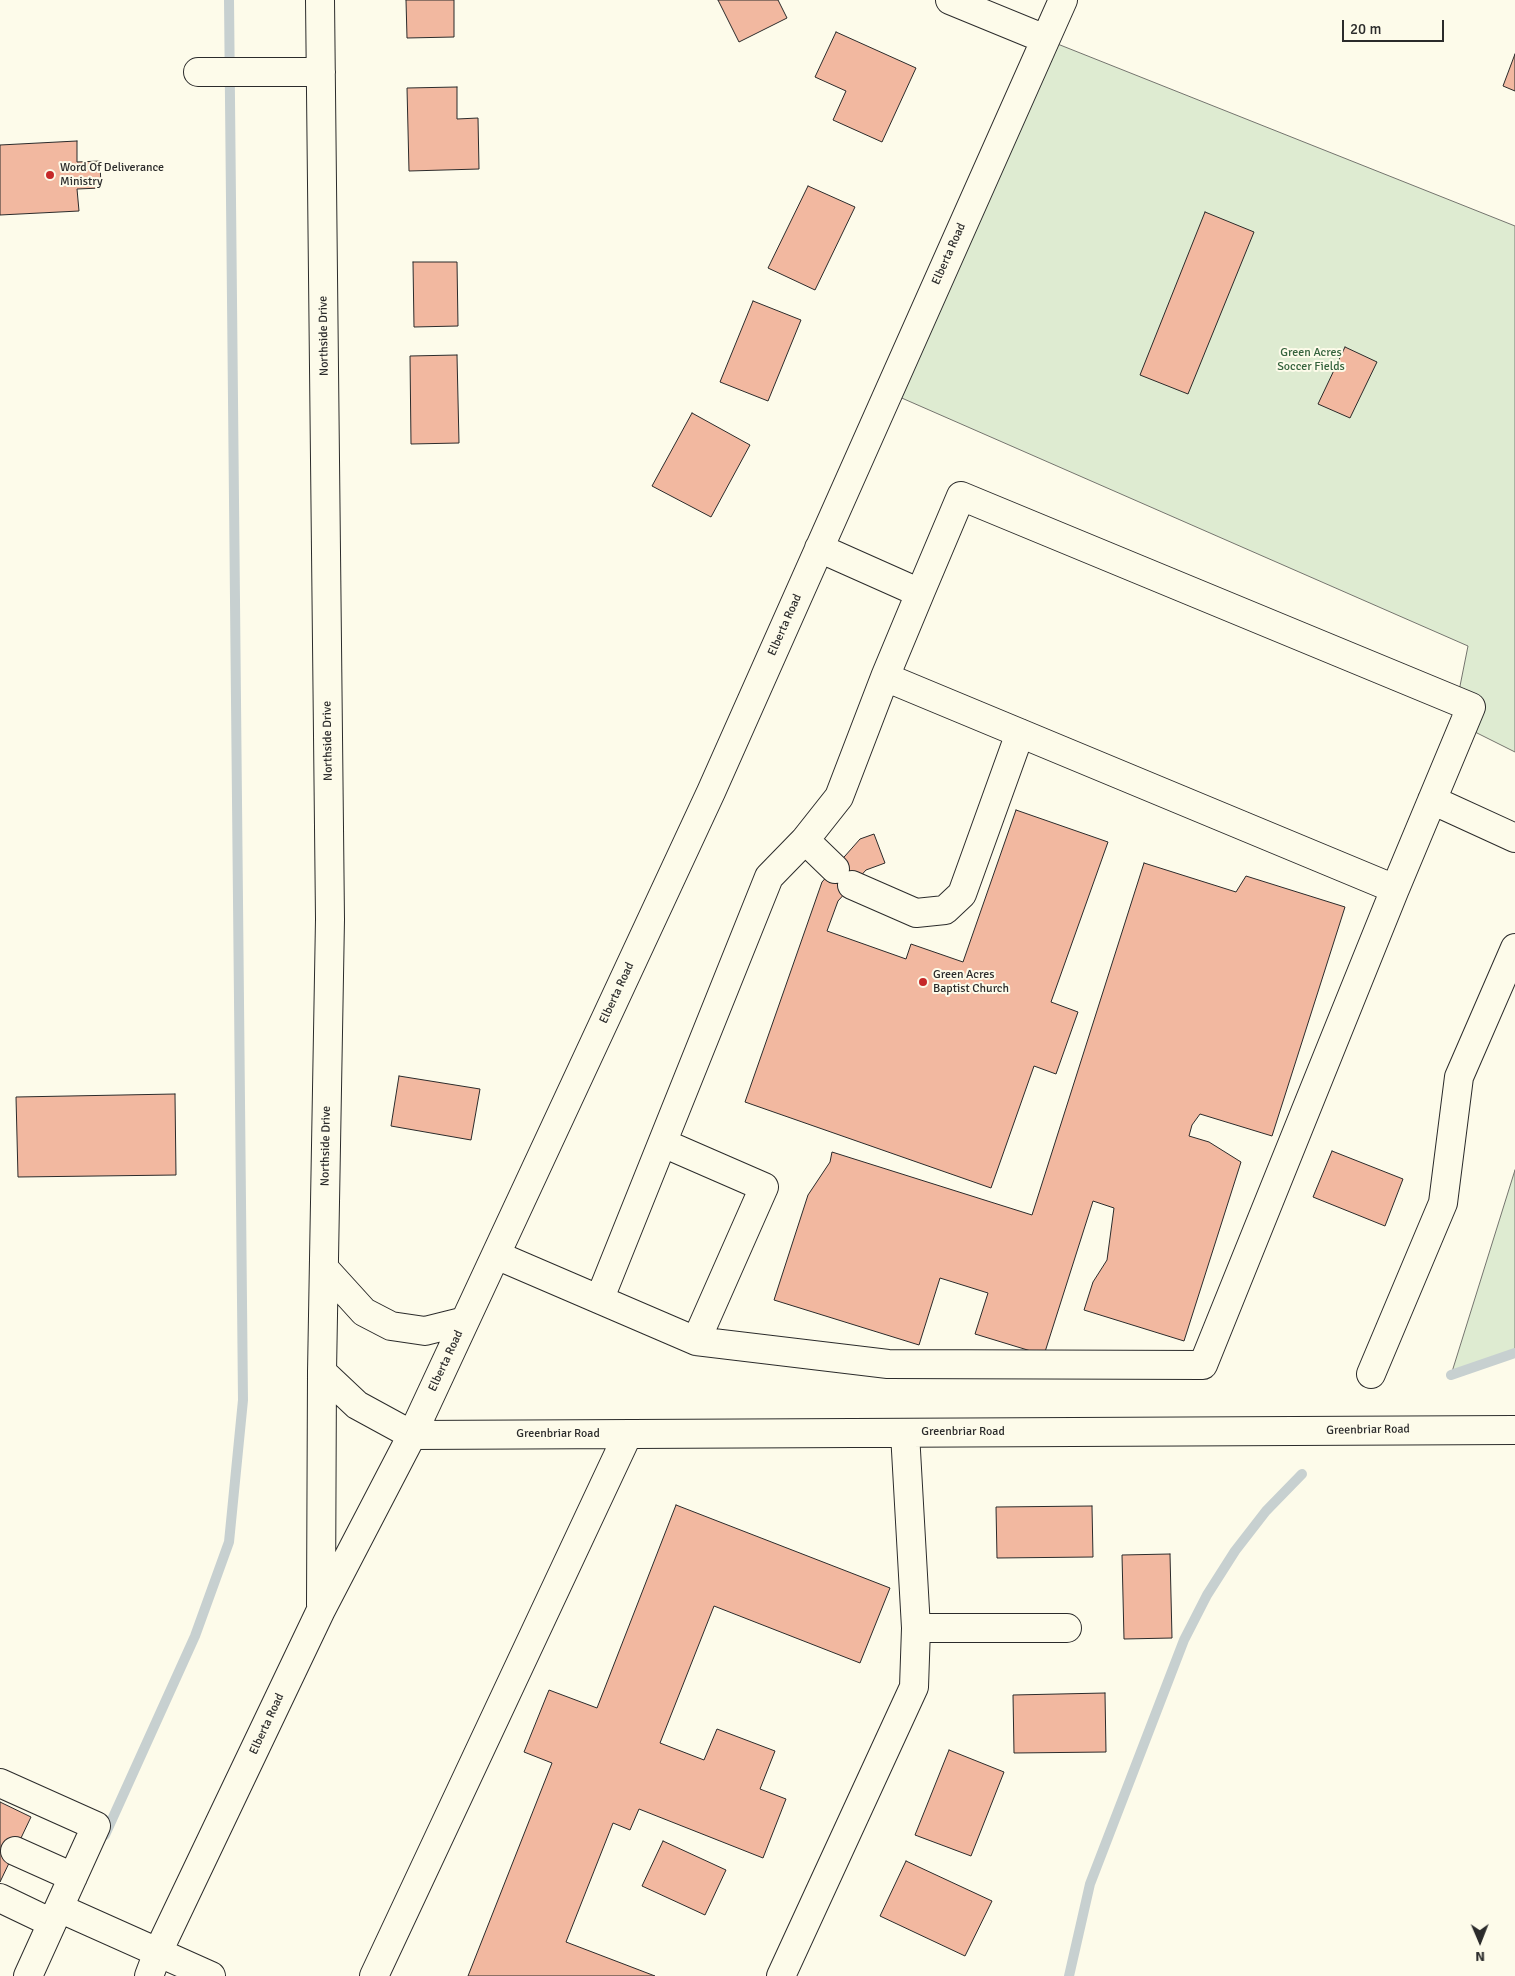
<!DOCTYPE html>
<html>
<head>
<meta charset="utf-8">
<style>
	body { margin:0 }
	#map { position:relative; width:1515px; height:1976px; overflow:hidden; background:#fdfbea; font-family:Signika,sans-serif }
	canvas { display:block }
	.north { position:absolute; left:1455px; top:1916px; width:50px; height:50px; -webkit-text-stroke:4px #fdfbea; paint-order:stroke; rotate:179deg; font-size:14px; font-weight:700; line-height:20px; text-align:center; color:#2b2b2b }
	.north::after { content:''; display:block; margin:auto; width:18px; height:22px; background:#2b2b2b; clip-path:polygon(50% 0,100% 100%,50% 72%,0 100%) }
	.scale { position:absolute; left:1342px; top:20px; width:102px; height:22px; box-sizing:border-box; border:2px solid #2b2b2b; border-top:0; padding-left:6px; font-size:15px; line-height:18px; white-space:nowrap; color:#2b2b2b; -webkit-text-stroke:4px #fdfbea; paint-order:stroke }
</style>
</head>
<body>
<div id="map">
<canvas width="1515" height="1976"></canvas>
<div class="north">N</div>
<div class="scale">20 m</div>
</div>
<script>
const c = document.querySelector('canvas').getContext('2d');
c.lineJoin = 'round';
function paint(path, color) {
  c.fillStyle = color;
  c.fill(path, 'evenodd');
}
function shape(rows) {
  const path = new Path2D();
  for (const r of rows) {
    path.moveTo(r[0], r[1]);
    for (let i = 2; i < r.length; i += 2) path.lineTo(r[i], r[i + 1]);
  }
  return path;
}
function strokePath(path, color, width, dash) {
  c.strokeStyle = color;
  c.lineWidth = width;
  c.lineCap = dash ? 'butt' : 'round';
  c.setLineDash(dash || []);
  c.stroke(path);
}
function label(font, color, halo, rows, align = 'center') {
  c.font = font + ' Signika,sans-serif';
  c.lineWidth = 4;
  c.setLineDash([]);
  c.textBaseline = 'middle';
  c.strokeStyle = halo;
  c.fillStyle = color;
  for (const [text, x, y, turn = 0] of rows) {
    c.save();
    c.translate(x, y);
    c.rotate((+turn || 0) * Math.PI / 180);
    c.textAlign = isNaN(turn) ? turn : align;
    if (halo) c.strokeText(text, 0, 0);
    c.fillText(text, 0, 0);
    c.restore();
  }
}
const green = shape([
	[1045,39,1515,226,1515,752,1453,721,1468,646,888,392,1045,39],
	[1515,1170,1515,1353,1451,1375,1515,1170]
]);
const stream = shape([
	[1451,1375,1515,1353],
	[105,1835,195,1636,229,1542,243,1400,229,0],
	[1069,1976,1090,1884,1184,1640,1207,1595,1235,1551,1266,1511,1302,1474]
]);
const building = shape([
	[406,0,454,0,454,37,407,38,406,0],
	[718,0,778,0,787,18,739,42,718,0],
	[836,32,916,68,882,142,833,120,846,91,815,77,836,32],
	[1515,54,1515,91,1503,86,1515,54],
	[457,87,457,119,478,118,479,169,409,171,407,88,457,87],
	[77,141,77,162,100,161,101,188,77,189,79,211,0,215,0,145,77,141],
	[808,186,855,207,815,290,768,268,808,186],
	[1205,212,1254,232,1188,394,1140,375,1205,212],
	[413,262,457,262,458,326,414,327,413,262],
	[753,301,801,320,768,401,720,382,753,301],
	[1345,347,1377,362,1350,418,1318,404,1345,347],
	[457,355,459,443,411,444,410,356,457,355],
	[692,413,750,445,711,517,652,486,692,413],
	[1016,810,1108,842,1051,1002,1078,1012,1056,1074,1034,1066,991,1188,745,1102,822,882,860,839,874,834,885,863,866,870,838,901,827,931,906,959,911,944,963,962,1016,810],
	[1144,863,1236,892,1246,876,1345,907,1272,1136,1200,1114,1192,1125,1189,1136,1209,1142,1241,1162,1184,1341,1084,1310,1093,1282,1107,1260,1114,1208,1093,1201,1044,1355,975,1334,988,1293,940,1278,919,1345,774,1300,808,1195,830,1162,832,1152,1032,1215,1144,863],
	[399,1076,480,1089,471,1140,391,1126,399,1076],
	[175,1094,176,1175,18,1177,16,1097,175,1094],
	[1332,1151,1403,1179,1385,1226,1313,1197,1332,1151],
	[676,1505,890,1588,860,1663,714,1606,660,1743,704,1760,717,1729,775,1751,760,1789,786,1799,763,1858,639,1809,630,1830,613,1823,566,1942,655,1976,468,1976,552,1763,524,1752,549,1690,597,1708,676,1505],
	[1092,1506,1093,1557,997,1558,996,1507,1092,1506],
	[1170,1554,1172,1638,1124,1639,1122,1555,1170,1554],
	[1105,1693,1106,1752,1014,1753,1013,1695,1105,1693],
	[949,1750,1004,1772,971,1856,915,1835,949,1750],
	[0,1802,31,1817,0,1882,0,1802],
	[663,1841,726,1870,705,1915,642,1886,663,1841],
	[906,1861,992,1901,965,1956,880,1916,906,1861]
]);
const minor = shape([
	[320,0,330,919,322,1372,357,1405,412,1435,1515,1430],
	[950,0,1045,39],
	[198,72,321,72],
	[819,548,920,593,961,496,1471,707,1395,889,885,677,920,593],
	[1432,800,1515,838],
	[805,840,835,869],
	[852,885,916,913,945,910,962,894,1020,733],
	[663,1143,764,1187,696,1341],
	[496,1255,696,1341,888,1364,1203,1365,1395,889],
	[324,1268,364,1312,391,1326,425,1331,465,1321],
	[600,1298,769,877,805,840,839,797,885,677],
	[1371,1374,1443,1203,1459,1077,1515,948],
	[321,1605,322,1372],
	[916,1628,1067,1628],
	[0,1783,96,1826,28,1976],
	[15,1851,73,1877],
	[0,1898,52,1923],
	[59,1908,211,1976],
	[149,1976,158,1952,321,1610,412,1435,711,792,1063,0],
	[374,1976,628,1434],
	[781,1976,914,1687,916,1628,905,1433]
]);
const markers = [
	[50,175,5,"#c62828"],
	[923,982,5,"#c62828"]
];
const poiNames = [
	["Word Of Deliverance",60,168],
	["Ministry",60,182],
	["Green Acres",933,975],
	["Baptist Church",933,989]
];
const streetNames = [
	["Elberta Road",949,254,-66],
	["Northside Drive",324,336,-91],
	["Elberta Road",785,625,-66],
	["Northside Drive",328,741,-91],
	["Elberta Road",617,993,-65],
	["Northside Drive",326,1146,-89],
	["Elberta Road",446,1361,-65],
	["Greenbriar Road",1368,1430,-1],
	["Greenbriar Road",963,1432],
	["Greenbriar Road",558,1434],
	["Elberta Road",267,1724,-65]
];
const parkNames = [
	["Green Acres",1311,353],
	["Soccer Fields",1311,367]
];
paint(green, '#deebd1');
strokePath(green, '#74746e', 1);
strokePath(stream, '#c7d0d0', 10);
paint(building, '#f2b8a0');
strokePath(building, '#2b2b2b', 1);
strokePath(minor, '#2b2b2b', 30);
strokePath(minor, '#fdfbea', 28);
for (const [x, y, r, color] of markers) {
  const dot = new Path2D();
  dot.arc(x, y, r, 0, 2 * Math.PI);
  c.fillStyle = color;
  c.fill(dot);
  strokePath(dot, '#fdfbea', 2);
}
label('12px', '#2b2b2b', '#fdfbea', poiNames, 'left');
label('12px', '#2b2b2b', '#fdfbea', streetNames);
label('12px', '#34623c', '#fdfbea', parkNames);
</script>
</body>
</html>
